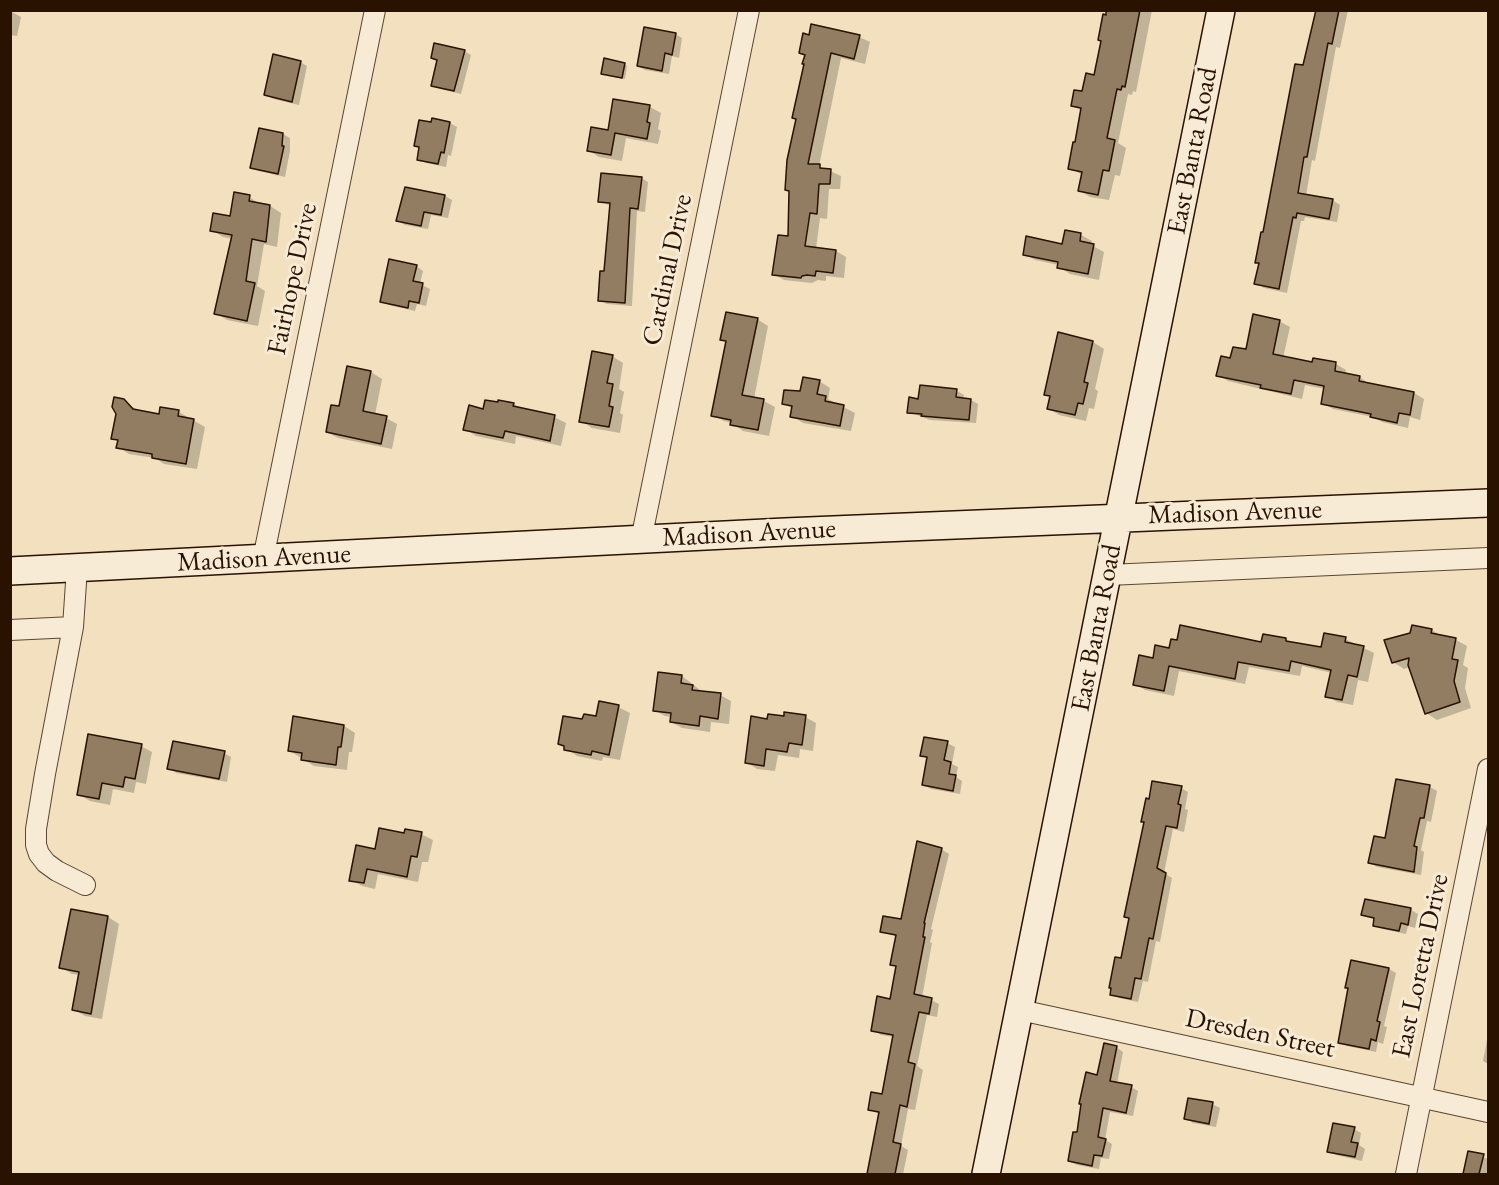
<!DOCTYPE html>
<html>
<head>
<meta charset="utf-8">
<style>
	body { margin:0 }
	#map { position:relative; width:1499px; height:1185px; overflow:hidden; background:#f2e0bf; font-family:"EB Garamond",serif }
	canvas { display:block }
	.frame { position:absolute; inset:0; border:12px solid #291200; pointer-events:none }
</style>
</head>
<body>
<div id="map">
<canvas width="1499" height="1185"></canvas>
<div class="frame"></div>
</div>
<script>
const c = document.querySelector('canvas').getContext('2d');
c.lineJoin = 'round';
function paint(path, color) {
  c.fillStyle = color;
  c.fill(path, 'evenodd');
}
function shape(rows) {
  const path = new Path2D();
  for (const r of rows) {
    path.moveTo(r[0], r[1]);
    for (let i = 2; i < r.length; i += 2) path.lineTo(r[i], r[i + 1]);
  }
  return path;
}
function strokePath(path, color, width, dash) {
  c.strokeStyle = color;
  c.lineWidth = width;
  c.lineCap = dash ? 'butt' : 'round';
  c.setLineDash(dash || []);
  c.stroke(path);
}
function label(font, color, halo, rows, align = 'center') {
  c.font = font + ' "EB Garamond",serif';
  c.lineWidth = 6;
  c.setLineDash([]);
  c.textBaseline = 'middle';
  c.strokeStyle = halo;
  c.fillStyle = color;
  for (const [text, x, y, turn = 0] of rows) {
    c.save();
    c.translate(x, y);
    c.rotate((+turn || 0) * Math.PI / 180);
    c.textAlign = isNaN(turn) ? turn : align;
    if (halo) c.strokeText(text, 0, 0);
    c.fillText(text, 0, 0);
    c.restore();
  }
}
const shadow = shape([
	[1107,10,1152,10,1136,92,1133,91,1132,95,1128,94,1118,143,1126,148,1120,176,1115,175,1109,200,1090,197,1079,190,1083,175,1069,168,1076,144,1082,111,1073,106,1095,77],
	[1318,10,1348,10,1340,48,1336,47,1315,161,1312,160,1306,196,1332,200,1340,205,1337,222,1305,217,1304,221,1301,221,1287,293,1264,288,1256,283,1260,264,1257,262],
	[10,11,21,17,17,36,10,35],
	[675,34,682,38,679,58,672,56,669,74,645,70,638,66],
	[859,37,870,42,865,64,841,58,819,166,841,176,840,189,829,189,827,219,820,218,816,249,836,251,846,257,844,278,826,276,826,281,818,280,812,283,784,280,774,274,789,238,798,120,806,56,800,52],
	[464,51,471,55,461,94,440,89,433,85,438,61,432,57],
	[300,62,307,66,299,105,273,99,266,95],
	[624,64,627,66,625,79,606,75],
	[614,100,650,107,661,113,658,129,661,131,658,144,626,138,622,161,599,157,588,150,609,132],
	[433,120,450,123,457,127,451,156,448,155,446,167,426,163,419,159,421,148,415,145,432,124],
	[283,134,290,138,290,151,285,177,259,171,252,167],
	[641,178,648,182,645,212,637,211,632,306,607,304,599,300,606,273,612,206,600,202],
	[406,188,445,196,452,200,448,218,431,215,428,229,405,225,398,221],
	[249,197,260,204,270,206,281,213,277,247,264,244,257,286,265,291,258,326,227,320,216,313,233,239,223,237,212,230,231,218],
	[1081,235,1092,241,1091,245,1104,252,1099,280,1070,274,1059,267,1059,265,1035,260,1024,254,1063,245],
	[416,266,423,271,420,284,430,289,426,306,417,304,415,311,389,305,382,301],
	[757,319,768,326,754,399,764,401,775,407,769,436,743,431,732,423,724,421,713,415,727,343,722,340],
	[1279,321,1290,327,1283,358,1313,364,1336,364,1346,370,1345,375,1360,377,1370,385,1414,393,1424,399,1420,420,1410,417,1408,428,1382,422,1373,417,1333,409,1322,403,1325,389,1305,385,1302,399,1228,381,1218,375,1231,359,1247,351],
	[1059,334,1093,342,1104,349,1095,389,1098,391,1094,409,1089,408,1086,421,1059,415,1048,408,1051,397,1045,394],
	[612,356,623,363,619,389,624,392,620,413,623,415,620,433,592,428,581,421],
	[348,368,371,372,382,379,375,415,386,418,397,424,392,449,338,438,327,432,340,408],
	[819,381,830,388,828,399,855,413,851,431,803,423,792,416,793,409,783,403],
	[957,391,964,395,963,399,971,400,978,404,976,423,930,420,909,412,919,400],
	[123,400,140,412,160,416,162,409,179,412,205,427,197,469,164,464,155,458,129,454,118,447,119,442,113,438],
	[500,401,514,404,523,410,554,417,566,423,561,446,516,436,515,444,476,436,465,429,499,404],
	[1432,630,1443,637,1456,640,1467,646,1463,665,1468,668,1465,688,1471,708,1437,720,1426,713,1410,667,1404,669,1393,662],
	[1345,639,1374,653,1368,682,1358,680,1353,705,1337,702,1327,696,1332,673,1302,666,1300,676,1249,667,1245,684,1179,671,1174,696,1145,690,1135,684,1154,659,1170,650,1263,644,1286,640,1293,644,1322,648],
	[659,674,682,676,704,693,720,695,731,701,729,724,711,722,710,732,682,728,671,722,672,717,665,716,654,710],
	[618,707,630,713,620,760,603,757,602,761,577,756,559,743,584,721,597,718],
	[785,717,805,717,816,723,813,751,800,749,799,758,778,755,775,771,757,769,746,762,769,720],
	[344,726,355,733,352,752,349,752,347,770,314,766,290,751],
	[947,743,955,747,952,764,958,767,956,777,962,781,960,794,931,789,924,785,928,759,922,755],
	[141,746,152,752,146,784,136,782,134,793,113,789,110,805,90,801,78,794],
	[224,753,231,757,227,782,176,773,169,768],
	[1430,787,1437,791,1431,822,1427,821,1421,850,1424,852,1421,875,1377,867,1370,863,1386,840],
	[1181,788,1188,792,1185,809,1188,810,1184,832,1173,829,1164,873,1172,878,1160,942,1156,941,1148,982,1143,981,1138,1002,1119,998,1112,994,1122,960,1130,919,1125,916],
	[421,834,433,840,428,862,422,862,418,882,378,874,375,889,362,886,351,880,376,850,405,835],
	[941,849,949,854,931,929,933,930,930,942,932,943,922,998,931,1000,939,1004,937,1017,927,1015,917,1066,923,1070,915,1110,908,1109,901,1146,908,1150,903,1174,868,1174,880,1115,870,1109,883,1096,894,1037,881,1035,873,1030,892,1001,898,968,892,964,897,937,882,931,902,921],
	[72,910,108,917,119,924,102,1019,85,1016,73,1009,80,975,72,974,61,967],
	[1411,910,1418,914,1415,928,1408,926,1406,934,1382,929,1375,925,1376,920,1363,915],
	[1352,961,1389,969,1396,973,1384,1026,1387,1027,1383,1044,1378,1042,1376,1052,1347,1046,1340,1042],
	[1487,1040,1488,1040,1488,1070,1488,1064,1483,1061],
	[1116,1047,1123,1052,1117,1084,1131,1087,1138,1091,1133,1116,1110,1112,1105,1140,1112,1144,1109,1159,1101,1158,1099,1169,1077,1165,1069,1161,1078,1134,1098,1076],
	[1212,1104,1220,1108,1216,1127,1193,1123,1186,1118],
	[1354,1129,1361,1133,1359,1145,1365,1149,1362,1161,1336,1155,1329,1151],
	[1469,1153,1488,1159,1488,1174,1465,1174]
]);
const building = shape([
	[1106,10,1140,10,1125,87,1122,86,1121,90,1117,89,1107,138,1115,140,1109,171,1103,170,1098,195,1078,191,1082,172,1068,169,1073,142,1075,142,1081,108,1071,106,1074,90,1082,91,1086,73,1094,75,1101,41,1098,40,1103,14,1106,15,1106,10],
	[1316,10,1339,10,1332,44,1328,43,1307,157,1304,157,1298,193,1333,199,1329,219,1297,213,1296,218,1293,217,1279,289,1254,284,1259,263,1255,263,1261,232,1263,232,1295,64,1303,65,1316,10],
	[811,24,860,35,854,59,831,53,808,164,820,164,820,168,831,169,830,184,819,184,817,214,810,213,805,246,836,250,833,273,816,271,815,276,807,275,802,276,801,278,772,275,778,235,788,236,789,191,785,190,787,160,796,119,792,118,804,64,802,64,805,55,799,53,803,33,809,35,811,24],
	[644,27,676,33,672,55,665,53,662,71,637,66,644,27],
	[434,43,465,50,454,91,431,86,437,60,431,58,434,43],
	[273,54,301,61,292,102,264,95,273,54],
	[604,58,625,63,622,78,601,74,604,58],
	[613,99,650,105,647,122,650,123,647,139,615,133,611,155,587,151,591,127,608,130,613,99],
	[432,118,450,122,444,153,441,152,438,164,417,160,419,147,414,146,419,120,431,122,432,118],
	[259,128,283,133,282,146,284,146,278,174,250,168,259,128],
	[601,173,642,177,638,209,630,208,625,303,598,301,600,271,604,271,610,203,598,202,601,173],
	[405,187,445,195,441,215,424,212,421,226,396,221,405,187],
	[234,192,250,195,249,201,270,205,266,242,252,239,246,281,255,283,247,321,214,314,232,235,210,231,213,213,230,216,234,192],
	[1065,230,1081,233,1080,241,1094,244,1088,274,1057,268,1058,262,1023,255,1026,236,1062,244,1065,230],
	[389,259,417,265,413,281,423,283,419,303,409,301,408,308,380,302,389,259],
	[726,312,758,318,742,395,764,399,758,430,730,425,731,420,711,416,726,341,720,340,726,312],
	[1253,314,1280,320,1273,354,1312,362,1313,358,1336,362,1335,371,1360,376,1359,381,1414,392,1410,415,1399,413,1397,423,1370,417,1371,414,1321,404,1324,386,1294,380,1291,394,1260,388,1261,385,1216,376,1221,356,1230,358,1233,347,1246,349,1253,314],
	[1058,332,1093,341,1084,382,1088,383,1083,404,1078,403,1075,415,1047,409,1050,396,1044,395,1058,332],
	[592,351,613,355,607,383,613,384,609,406,613,407,609,427,579,422,592,351],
	[347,366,371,371,363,411,387,416,381,444,326,432,331,405,339,406,347,366],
	[803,377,820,380,817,394,826,396,825,401,844,405,840,426,790,417,792,406,782,404,784,390,800,391,803,377],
	[920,385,957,389,956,397,971,399,969,420,921,416,922,414,907,413,909,397,918,399,920,385],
	[114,397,124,399,133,409,159,414,160,407,179,410,178,416,194,419,186,464,152,458,152,454,116,448,118,440,111,439,116,414,112,407,114,397],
	[485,400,498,402,498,400,514,403,513,406,555,415,550,441,505,431,503,438,463,430,469,405,483,409,485,400],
	[1180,625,1261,642,1263,634,1286,638,1286,641,1321,647,1324,633,1346,637,1345,642,1364,646,1357,677,1348,675,1342,700,1325,697,1331,670,1291,661,1289,671,1238,662,1235,679,1169,666,1164,691,1133,685,1139,655,1153,658,1155,645,1169,648,1171,639,1177,640,1180,625],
	[1412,625,1432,629,1431,633,1456,638,1452,659,1458,660,1454,681,1460,702,1425,714,1408,665,1409,658,1392,663,1384,640,1410,633,1412,625],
	[658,672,682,675,681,683,693,685,692,690,721,693,718,719,700,716,699,726,670,722,671,713,653,711,658,672],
	[599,701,619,705,609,755,592,751,591,755,564,750,564,746,558,744,563,716,582,719,584,714,596,716,599,701],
	[784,712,806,715,802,745,789,743,787,752,766,749,764,766,745,763,751,716,767,719,768,714,784,716,784,712],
	[293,716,344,725,341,747,338,747,336,765,301,760,302,753,288,751,293,716],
	[88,734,142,744,135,779,125,777,123,787,102,783,99,799,77,795,88,734],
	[924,737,948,741,944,760,951,762,949,774,956,775,953,791,922,785,927,757,920,756,924,737],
	[173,741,225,751,219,779,167,769,173,741],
	[1396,779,1430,785,1424,818,1420,818,1414,846,1417,847,1414,872,1368,863,1374,836,1385,838,1396,779],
	[1152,781,1182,786,1178,804,1181,805,1177,828,1166,826,1157,868,1166,873,1153,939,1149,938,1141,979,1135,978,1131,999,1110,995,1111,988,1109,988,1115,957,1121,958,1129,918,1124,917,1144,822,1141,822,1146,798,1149,799,1152,781],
	[379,828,404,833,405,829,422,832,417,857,411,856,407,877,367,869,364,883,349,881,356,845,375,849,379,828],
	[917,841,942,848,924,923,925,923,923,937,925,937,914,994,932,998,929,1014,919,1012,908,1062,915,1064,907,1107,900,1105,893,1142,901,1144,895,1174,867,1174,879,1112,868,1110,871,1092,882,1094,893,1035,871,1031,877,996,890,999,896,966,890,965,896,935,880,932,883,916,901,919,917,841],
	[1365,899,1411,908,1408,925,1401,923,1399,931,1373,926,1374,918,1361,915,1365,899],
	[71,909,108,916,91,1014,72,1010,79,972,59,968,71,909],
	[1351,960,1389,968,1377,1021,1380,1022,1376,1041,1371,1039,1369,1049,1338,1043,1348,988,1345,988,1351,960],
	[1104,1043,1117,1046,1110,1081,1132,1085,1126,1113,1103,1108,1098,1137,1106,1139,1102,1156,1094,1155,1092,1166,1068,1161,1073,1132,1077,1132,1081,1104,1079,1104,1086,1072,1097,1075,1104,1043],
	[1188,1098,1213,1102,1209,1124,1184,1119,1188,1098],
	[1333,1123,1355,1127,1351,1142,1358,1143,1355,1157,1327,1152,1333,1123],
	[1468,1151,1484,1154,1479,1174,1463,1174,1468,1151]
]);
const street = shape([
	[641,540,749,10],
	[263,559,375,10],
	[77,568,73,627,45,774,36,829,36,845,39,854,46,863,57,871,85,885],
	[1108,575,1488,558],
	[10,630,73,627],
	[1020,1010,1488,1112],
	[1406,1174,1488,769]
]);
const secondary = shape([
	[10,571,785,532,1488,503],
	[986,1174,1221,10]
]);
const streetNames = [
	["East Banta Road",1193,151,-79],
	["Cardinal Drive",668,270,-78],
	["Fairhope Drive",293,279,-78],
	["Madison Avenue",1235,513,-2],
	["Madison Avenue",749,534,-3],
	["Madison Avenue",264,559,-3],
	["East Banta Road",1097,628,-79],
	["East Loretta Drive",1421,966,-78],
	["Dresden Street",1260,1034,12]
];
paint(shadow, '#0003');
paint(building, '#927d63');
strokePath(building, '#291200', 1.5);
strokePath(street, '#5b4630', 22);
strokePath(secondary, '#291200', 30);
strokePath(street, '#f7ebd5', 20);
strokePath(secondary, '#f7ebd5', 27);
label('27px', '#291200', '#f7ebd5', streetNames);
</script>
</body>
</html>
